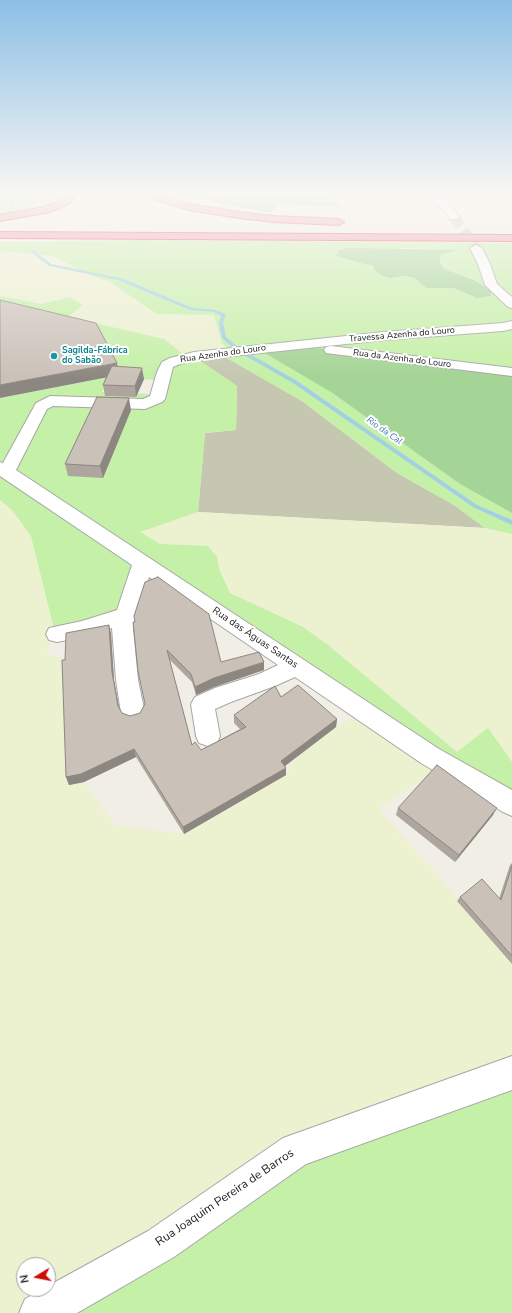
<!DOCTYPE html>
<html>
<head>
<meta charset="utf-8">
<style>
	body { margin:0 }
	#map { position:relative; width:512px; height:1313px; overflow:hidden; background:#f1eee5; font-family:"Nunito Sans",sans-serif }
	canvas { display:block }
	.north { position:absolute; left:16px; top:1257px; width:40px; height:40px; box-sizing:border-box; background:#fff; border:1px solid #a6a6a6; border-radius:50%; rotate:260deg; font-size:11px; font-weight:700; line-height:16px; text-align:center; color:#202020 }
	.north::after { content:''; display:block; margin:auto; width:14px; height:18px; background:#cf0e00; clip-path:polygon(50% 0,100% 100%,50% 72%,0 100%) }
</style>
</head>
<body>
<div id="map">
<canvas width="512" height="1313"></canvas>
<div class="north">N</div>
</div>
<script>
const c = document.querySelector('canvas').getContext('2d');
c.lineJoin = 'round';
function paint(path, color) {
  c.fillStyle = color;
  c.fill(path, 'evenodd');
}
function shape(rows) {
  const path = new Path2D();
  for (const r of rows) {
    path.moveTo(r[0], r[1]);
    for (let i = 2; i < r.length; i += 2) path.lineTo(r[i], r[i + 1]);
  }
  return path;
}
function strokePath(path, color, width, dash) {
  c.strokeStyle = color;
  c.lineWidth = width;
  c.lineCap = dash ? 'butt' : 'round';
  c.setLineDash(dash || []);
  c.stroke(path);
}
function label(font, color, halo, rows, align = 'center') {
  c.font = font + ' "Nunito Sans",sans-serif';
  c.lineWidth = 4;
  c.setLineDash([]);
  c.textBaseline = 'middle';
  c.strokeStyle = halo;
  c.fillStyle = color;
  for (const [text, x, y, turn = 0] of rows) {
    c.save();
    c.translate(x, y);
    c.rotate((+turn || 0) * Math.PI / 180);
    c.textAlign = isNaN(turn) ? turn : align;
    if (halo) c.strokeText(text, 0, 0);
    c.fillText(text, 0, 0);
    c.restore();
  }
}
const construction = shape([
	[220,354,302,401,397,473,454,505,485,528,198,512,205,433,236,430,237,386,194,357]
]);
const farmland = shape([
	[0,251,54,256,90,276,108,281,157,314,214,315,222,343,231,352,188,358,67,316,70,297,42,304,0,296],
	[0,500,12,510,31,536,55,633,46,653,64,660,84,782,115,825,184,834,286,775,298,756,336,727,364,711,444,764,378,809,443,881,457,901,512,964,512,1073,39,1313,0,1313],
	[24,1265,48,1265,48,1289,24,1289],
	[198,512,485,528,512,534,512,762,506,755,457,753,328,645,303,627,230,593,219,569,217,557,208,546,160,544,139,532]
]);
const grass = shape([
	[0,194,66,194,58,202,49,206,0,215],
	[137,240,512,243,512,372,331,392,460,484,512,513,512,534,485,528,454,505,397,473,302,401,220,354,231,352,222,343,214,315,157,314,108,281,90,276,54,256,0,251,0,242],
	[406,248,458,250,441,254,440,263,445,269,476,281,491,291,477,298,454,288,426,288,415,278,404,276,391,278,365,263,337,256],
	[0,296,42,304,70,297,83,305,68,317,164,339,188,358,196,358,237,386,236,430,205,433,198,512,140,532,160,544,208,546,217,557,219,569,230,593,303,627,328,645,457,752,488,728,512,762,512,797,144,563,126,615,55,633,31,536,12,510,0,500,0,398,110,377,102,392,151,394,156,380,120,378,0,310],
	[512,1082,512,1313,39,1313,295,1150]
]);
const forest = shape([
	[189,194,329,194,342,207,277,205,270,213,214,202],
	[349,248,460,250,441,254,440,263,445,269,476,281,491,291,491,296,477,298,454,288,426,288,415,278,404,276,391,278,383,276,375,270,373,266,336,256,339,250],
	[293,345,512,372,512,513,460,484,331,392,258,349]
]);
const stream = shape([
	[16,194,20,194,17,197,11,210,9,210,13,197,16,194],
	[31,250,33,250,51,264,121,278,193,308,215,310,226,314,223,323,226,337,240,349,235,350,222,338,219,323,221,316,214,312,190,310,118,280,49,266,31,252,31,250],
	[244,353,248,353,297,381,477,505,512,520,512,525,473,507,293,383,244,355,244,353]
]);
const streetTunnel = shape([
	[454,217,476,248]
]);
const street = shape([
	[423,194,435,194,441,198,452,206,459,217,458,219,450,219,444,210,423,194],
	[476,245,482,248,490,264,497,284,512,297,512,308,508,307,485,285,478,264,470,248,476,245],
	[512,321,512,329,503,331,384,340,195,360,180,364,173,367,165,399,162,402,150,407,145,409,53,406,47,409,16,470,439,749,512,790,512,816,503,812,421,763,295,677,275,686,231,702,215,709,220,736,217,743,208,746,199,743,196,736,191,704,195,697,215,688,259,674,278,665,149,577,133,628,138,680,145,713,141,720,133,723,125,720,121,713,116,680,112,628,83,637,57,642,49,640,46,634,49,628,82,621,117,610,132,565,0,476,0,462,3,463,36,403,50,396,143,399,150,396,157,372,162,362,170,358,194,352,384,332,503,323,512,321],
	[331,346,512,368,512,376,326,353,324,350,326,347,331,346],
	[512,1056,512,1090,306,1164,174,1257,77,1313,19,1313,25,1299,43,1289,48,1289,48,1286,148,1231,283,1138,512,1056]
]);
const highway = shape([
	[68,194,79,194,67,205,50,212,0,221,0,215,44,207,61,201,68,194],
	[142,194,158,194,190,204,239,212,274,216,339,219,344,222,339,225,274,222,239,218,189,210,144,196,142,194],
	[0,232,512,235,512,241,0,238,0,232]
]);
const wall = shape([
	[494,194,512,194,512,199],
	[118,366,144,379,136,397,105,396,103,385,106,377],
	[131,410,103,478,68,476,65,464],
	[133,622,221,662,264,670,214,687,196,695,192,682,169,659,192,745,201,750,240,729,234,723,234,715,281,697,337,719,336,727,285,766,286,768,286,775,184,834,136,757,84,782,69,785,66,777,65,660,109,625,111,634,114,680,119,707,122,713,130,716,140,713,145,704],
	[398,808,493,815,455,862,396,815],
	[512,863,512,964,457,901,460,897,499,899,510,865]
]);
const shadedWall = shape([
	[117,363,119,375,0,398,0,385],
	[142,368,144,379,136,397,135,386],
	[129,398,131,410,103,478,100,466],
	[109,625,111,634,114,680,120,714,118,706,112,672],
	[264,662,264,670,214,687,196,695,195,687,214,678],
	[337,719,336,727,281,769,281,761],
	[134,749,136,757,84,782,69,785,66,777],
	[286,768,286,775,184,834,183,827],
	[497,808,493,815,455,862,459,855]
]);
const building = shape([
	[0,300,96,323,117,363,0,385,0,300],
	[112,366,142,368,135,386,103,385,112,366],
	[97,397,129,398,100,466,65,464,97,397],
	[158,577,209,614,221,662,259,652,264,662,214,678,195,687,191,674,167,650,192,745,195,742,201,750,246,727,234,715,275,686,281,697,298,685,337,719,281,761,286,768,183,827,134,749,81,774,66,777,62,660,65,660,66,633,109,625,112,672,118,706,122,713,130,716,140,713,145,704,138,671,133,622,135,622,134,616,145,582,158,577],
	[437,765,497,808,459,855,398,808,437,765],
	[512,866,512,956,460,897,482,879,501,900,512,866]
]);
const markers = [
	[54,356,4,"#0f9aa8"]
];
const farStreetnames = [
	["Travessa Azenha do Louro",402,335,-5],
	["Rua Azenha do Louro",223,354,-8],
	["Rua da Azenha do Louro",402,359,7]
];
const farCulturenames = [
	["Sagilda-Fábrica",62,351],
	["do Sabão",62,361]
];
const farWaternames = [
	["Rio da Cal",384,431,35]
];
const streetNames = [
	["Rua das Águas Santas",255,638,34]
];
const nearStreetnames = [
	["Rua Joaquim Pereira de Barros",225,1198,-34]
];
paint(construction, '#c5c7b0');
paint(farmland, '#ecf1cf');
paint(grass, '#c5f0a7');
paint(forest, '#a4d496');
paint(stream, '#a2cfe3');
strokePath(streetTunnel, '#c7c5be', 11, [11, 5.5]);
strokePath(street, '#a7a7a7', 2);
strokePath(highway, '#eb1650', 2);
paint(street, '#fff');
paint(highway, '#ef8692');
paint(wall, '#aea69e');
paint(shadedWall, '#8d8781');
paint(building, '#cac1b8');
strokePath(building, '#8d8781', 1);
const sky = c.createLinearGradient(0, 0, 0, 378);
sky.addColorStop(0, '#8cbfe6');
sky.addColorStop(0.51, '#f9f7f3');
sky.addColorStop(1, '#f9f7f300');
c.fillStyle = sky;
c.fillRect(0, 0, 512, 378);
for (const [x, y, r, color] of markers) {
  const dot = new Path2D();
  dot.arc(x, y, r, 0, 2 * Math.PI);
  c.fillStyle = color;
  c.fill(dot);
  strokePath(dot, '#fff', 1.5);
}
label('9px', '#202020', '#fff', farStreetnames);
label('bold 9px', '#0d838f', '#fff', farCulturenames, 'left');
label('italic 9px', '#4275b9', '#fff', farWaternames);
label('10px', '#202020', '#fff', streetNames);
label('12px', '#202020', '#fff', nearStreetnames);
</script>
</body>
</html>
